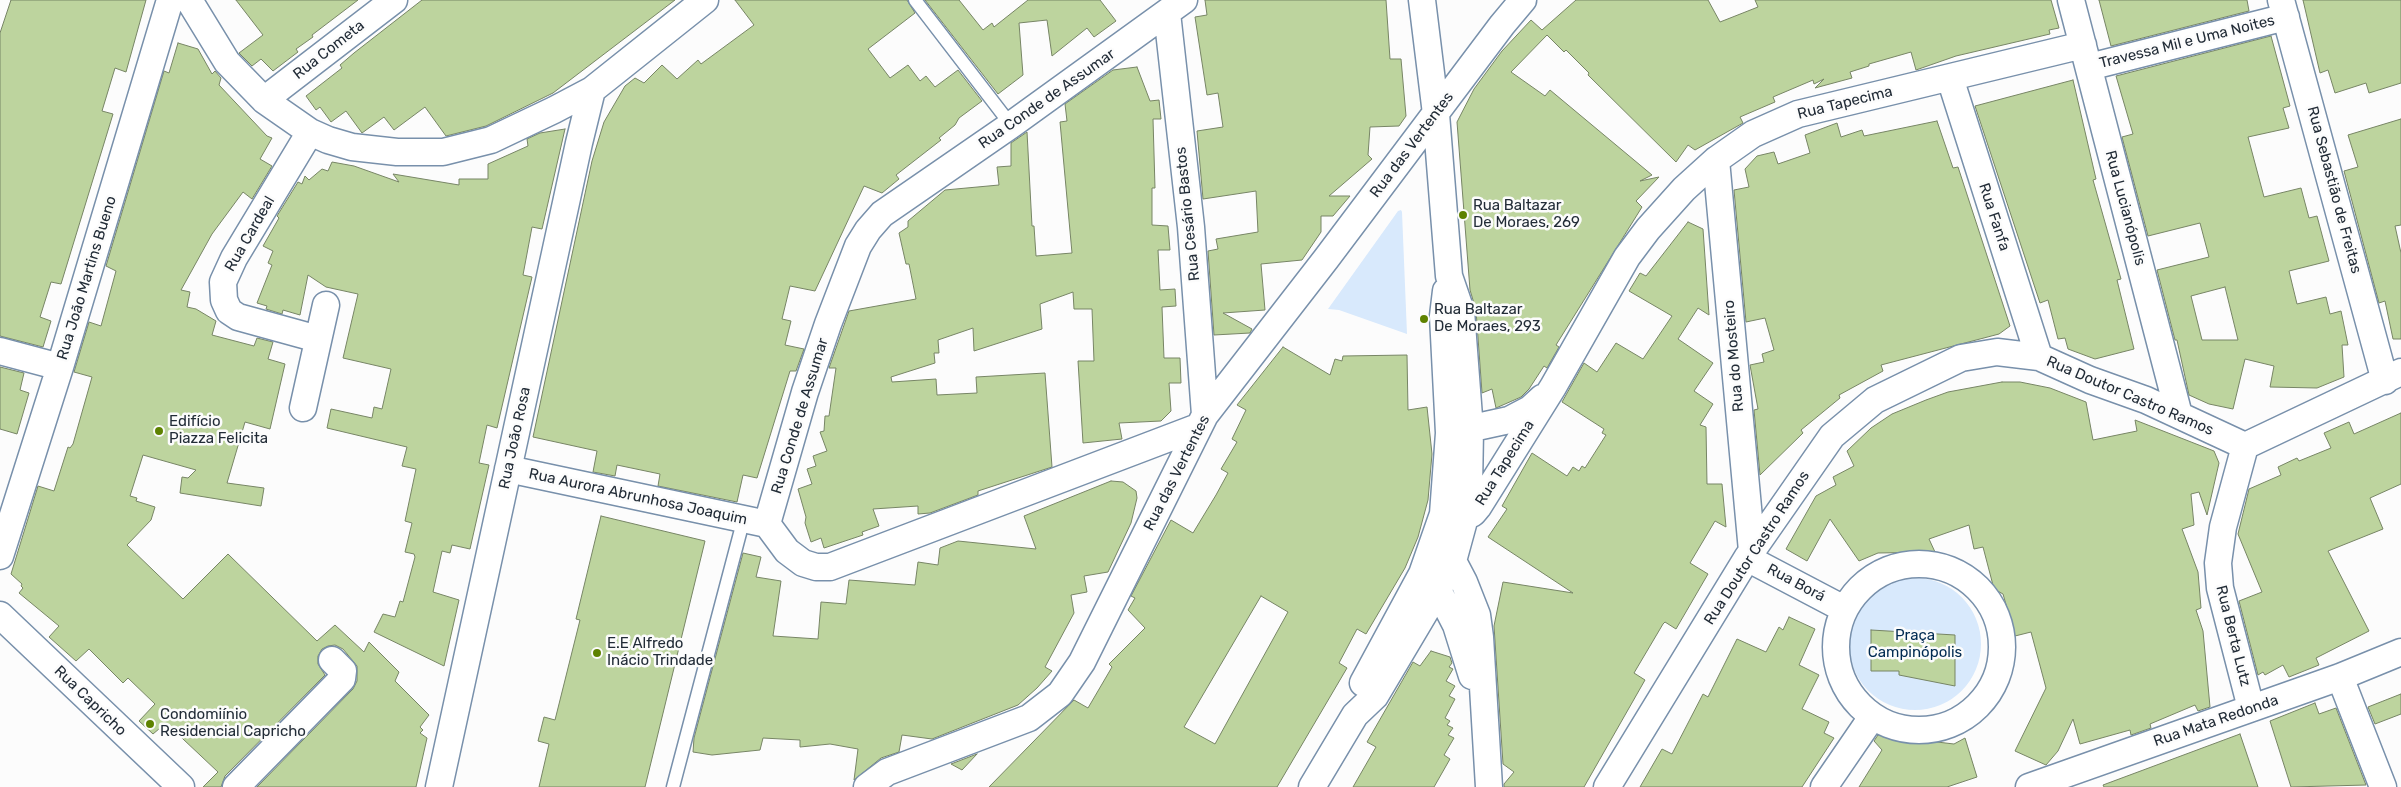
<!DOCTYPE html>
<html>
<head>
<meta charset="utf-8">
<style>
	body { margin:0 }
	canvas { display:block; background:#fcfcfc }
</style>
</head>
<body>
<canvas width="2401" height="787"></canvas>
<script>
const c = document.querySelector('canvas').getContext('2d');
c.lineJoin = 'round';
function paint(path, color) {
  c.fillStyle = color;
  c.fill(path, 'evenodd');
}
function shape(rows) {
  const path = new Path2D();
  for (const r of rows) {
    if (r.length === 3) {
      path.moveTo(r[0] + r[2], r[1]);
      path.arc(r[0], r[1], r[2], 0, 2 * Math.PI);
      continue;
    }
    path.moveTo(r[0], r[1]);
    for (let i = 2; i < r.length; i += 2) path.lineTo(r[i], r[i + 1]);
  }
  return path;
}
function strokePath(path, color, width, dash) {
  c.strokeStyle = color;
  c.lineWidth = width;
  c.lineCap = dash ? 'butt' : 'round';
  c.setLineDash(dash || []);
  c.stroke(path);
}
function label(font, color, halo, rows, align = 'center') {
  c.font = font + ' Rubik,sans-serif';
  c.lineWidth = 5;
  c.setLineDash([]);
  c.textBaseline = 'middle';
  c.strokeStyle = halo;
  c.fillStyle = color;
  for (const [text, x, y, turn = 0] of rows) {
    c.save();
    c.translate(x, y);
    c.rotate((+turn || 0) * Math.PI / 180);
    c.textAlign = isNaN(turn) ? turn : align;
    if (halo) c.strokeText(text, 0, 0);
    c.fillText(text, 0, 0);
    c.restore();
  }
}
const green = shape([
	[1401,210,1402,212,1407,334,1339,310,1328,309,1398,211],
	[1915,644,66]
]);
const building = shape([
	[11,0,146,0,126,72,115,68,102,111,113,114,61,284,51,282,40,317,51,321,43,347,0,336,0,33,11,0],
	[236,0,358,0,312,35,313,37,296,49,298,52,273,71,261,59,252,66,239,53,263,35,236,0],
	[422,0,675,0,553,93,486,126,446,136,425,107,394,130,384,117,362,133,346,111,331,122,320,107,316,110,306,96,342,68,340,65,354,53,422,0],
	[735,0,907,0,915,13,868,49,890,78,908,65,920,81,926,76,935,87,958,70,982,101,959,118,955,125,939,138,941,140,896,175,899,179,882,193,864,186,815,291,790,286,782,319,791,321,785,345,804,349,796,371,790,371,757,478,743,475,737,502,658,486,660,474,617,465,615,476,593,472,597,451,533,437,592,161,604,122,625,86,635,78,644,83,662,65,677,79,698,60,701,64,754,25,735,0],
	[925,0,959,0,983,30,992,23,994,27,1028,0,1100,0,1116,21,1094,37,1087,28,1052,56,1047,20,1019,23,1023,75,998,94,925,0],
	[1205,0,1386,0,1390,59,1401,59,1406,116,1399,126,1370,127,1368,155,1372,159,1329,196,1350,196,1333,216,1321,216,1321,232,1302,260,1261,264,1265,310,1223,313,1252,329,1250,333,1214,335,1208,251,1218,249,1216,239,1258,232,1256,191,1203,199,1197,131,1223,127,1218,93,1207,95,1195,17,1207,15,1205,0],
	[1576,0,1708,0,1720,22,1758,7,1755,0,2051,0,2059,28,2049,30,2050,34,1956,56,1916,70,1911,52,1869,64,1869,66,1850,72,1852,78,1815,88,1824,79,1814,84,1813,80,1773,97,1775,102,1740,117,1743,123,1695,150,1688,145,1676,162,1588,75,1589,73,1566,50,1564,52,1547,35,1511,72,1545,96,1550,90,1652,175,1640,181,1659,177,1636,201,1642,207,1556,345,1559,347,1547,368,1544,366,1529,389,1521,397,1496,408,1492,389,1482,393,1476,310,1470,290,1457,122,1474,89,1502,51,1531,20,1542,30,1576,0],
	[2099,0,2247,0,2249,11,2111,46,2099,0],
	[2303,0,2401,0,2401,83,2369,93,2366,83,2335,93,2328,70,2320,73,2303,0],
	[2271,36,2290,106,2283,108,2289,128,2248,137,2264,197,2301,188,2309,218,2317,216,2329,261,2289,271,2297,304,2326,297,2330,314,2341,311,2348,345,2342,345,2344,377,2317,388,2270,387,2274,366,2245,359,2233,409,2209,404,2189,395,2177,340,2175,340,2157,270,2209,257,2200,223,2148,236,2122,137,2133,134,2116,76,2271,36],
	[2225,287,2238,340,2202,340,2191,296,2225,287],
	[178,43,198,49,212,74,215,71,221,78,219,85,267,136,272,138,260,159,272,166,252,199,243,192,212,234,181,290,190,292,187,307,196,309,216,321,212,335,254,346,257,338,273,342,268,359,285,364,270,429,245,422,227,483,264,488,261,506,180,493,182,477,188,478,196,470,143,455,130,496,137,498,136,501,155,507,151,520,127,545,183,599,228,554,317,641,335,625,364,652,369,642,399,672,395,681,429,715,420,727,423,730,420,733,427,738,416,787,257,787,353,689,357,681,357,666,343,649,335,645,328,646,322,649,318,656,318,664,325,675,225,776,221,787,203,787,218,772,166,723,153,734,139,721,155,704,128,678,123,683,89,649,76,661,49,637,59,626,19,593,23,588,21,586,22,584,11,574,38,486,54,491,68,447,70,448,73,444,92,377,74,372,89,322,101,326,116,271,106,266,164,71,169,73,178,43],
	[1137,67,1150,101,1159,100,1161,119,1153,119,1155,188,1152,188,1152,225,1168,226,1170,250,1158,250,1160,290,1175,289,1176,306,1162,307,1164,358,1180,358,1181,383,1169,383,1171,411,1161,421,1119,423,1122,439,1083,443,1078,361,1094,361,1092,309,1074,309,1073,292,1040,304,1042,329,974,351,973,328,938,340,939,353,934,353,935,363,891,377,892,382,936,379,937,395,977,393,976,377,1045,373,1052,467,978,491,978,495,930,513,918,514,918,506,873,509,879,526,862,532,863,535,824,548,821,538,811,542,805,523,806,517,798,489,812,484,807,469,816,466,813,456,827,451,820,432,824,431,825,416,829,416,836,368,829,368,849,311,916,299,909,264,906,264,899,233,908,227,908,221,945,190,999,185,997,167,1011,166,1011,143,1027,132,1032,226,1034,226,1036,256,1072,253,1060,122,1067,121,1065,104,1113,70,1137,67],
	[2073,80,2096,179,2093,180,2121,279,2117,280,2134,349,2095,359,2068,349,2065,338,2058,339,2048,300,2040,303,1975,106,2073,80],
	[2401,119,2401,225,2395,226,2401,253,2401,339,2393,339,2385,301,2379,303,2344,171,2358,167,2348,135,2401,119],
	[1937,121,1953,168,1958,167,2010,326,1999,334,1881,365,1883,371,1839,395,1840,398,1801,430,1803,433,1760,475,1754,410,1758,409,1750,365,1764,362,1762,354,1774,350,1765,318,1746,322,1734,190,1749,187,1745,169,1757,156,1774,152,1778,164,1810,153,1805,135,1837,123,1841,137,1862,130,1864,136,1937,121],
	[565,129,542,229,532,227,523,275,532,277,497,428,487,425,479,463,489,465,470,549,452,545,450,553,442,551,433,592,459,600,444,666,374,632,383,614,395,617,400,601,403,602,415,557,414,554,405,552,412,523,405,521,416,469,402,466,407,447,327,428,331,409,372,418,374,407,382,409,391,369,343,358,358,294,326,287,308,275,300,315,283,310,282,314,266,309,267,306,257,303,272,265,268,263,273,251,263,246,279,218,277,216,298,182,302,184,305,176,309,180,322,169,328,171,332,162,354,166,399,182,393,174,459,185,459,179,488,179,488,164,528,146,527,139,540,133,565,129],
	[1688,222,1703,229,1709,315,1698,308,1678,339,1713,363,1694,391,1713,404,1700,425,1706,427,1707,484,1722,484,1726,527,1715,521,1690,563,1708,574,1676,629,1665,622,1663,624,1634,673,1645,680,1584,787,1504,787,1504,784,1514,772,1503,764,1494,626,1503,582,1573,593,1488,537,1507,509,1502,506,1532,453,1567,476,1573,467,1579,471,1582,466,1585,468,1606,435,1602,433,1604,429,1562,402,1584,363,1597,372,1616,343,1643,359,1672,316,1629,291,1640,273,1646,276,1688,222],
	[1283,347,1330,375,1335,359,1342,361,1343,356,1407,355,1408,410,1427,407,1432,454,1428,500,1418,537,1405,568,1366,634,1357,629,1339,663,1347,668,1277,787,989,787,1074,700,1088,708,1112,667,1109,664,1145,628,1128,610,1135,598,1131,596,1171,520,1193,533,1216,495,1228,473,1221,469,1237,442,1232,439,1246,410,1237,405,1283,347],
	[1261,596,1288,612,1215,744,1184,727,1261,596],
	[0,367,24,373,20,390,29,393,17,434,0,429,0,367],
	[2002,382,2020,382,2050,388,2086,402,2093,440,2137,431,2135,420,2214,451,2219,463,2207,515,2199,492,2191,494,2194,525,2182,529,2198,572,2201,608,2196,610,2203,631,2210,707,2198,711,2195,705,2150,724,2151,728,2131,735,2130,730,2080,744,2073,719,2058,751,2046,765,2015,751,2046,688,2031,632,2015,636,2003,594,1994,589,1983,547,1974,549,1969,525,1929,539,1935,552,1878,553,1859,561,1830,519,1807,561,1786,549,1816,496,1836,485,1833,477,1854,466,1847,451,1871,428,1892,414,1926,400,1948,392,2002,382],
	[2401,413,2401,484,2370,498,2383,529,2328,551,2369,631,2316,658,2319,665,2289,677,2283,665,2265,675,2263,672,2258,675,2239,601,2262,592,2238,534,2249,489,2281,475,2278,467,2297,458,2299,461,2331,448,2324,433,2349,422,2354,434,2401,413],
	[1111,481,1123,482,1136,491,1137,498,1131,523,1108,572,1084,576,1087,592,1071,595,1074,613,1045,667,1052,671,1037,688,1018,705,932,739,902,735,899,752,881,758,854,780,858,749,830,744,800,747,800,740,763,738,760,750,712,755,693,752,694,738,743,553,761,557,756,577,781,581,773,636,818,639,821,602,846,604,849,580,915,585,918,562,938,565,940,548,958,541,1036,549,1024,516,1111,481],
	[601,516,705,541,645,787,539,787,549,744,538,741,544,717,555,720,580,620,576,619,601,516],
	[1789,617,1815,629,1799,665,1819,675,1802,709,1829,722,1824,733,1834,738,1802,787,1640,787,1662,749,1672,754,1703,694,1708,697,1737,639,1766,652,1779,627,1783,630,1789,617],
	[1871,630,1955,635,1955,686,1899,675,1899,671,1871,671,1871,630],
	[1431,651,1450,657,1452,663,1449,667,1453,669,1446,681,1455,686,1449,696,1455,699,1445,718,1450,721,1447,725,1453,728,1448,735,1454,738,1444,755,1450,759,1434,787,1353,787,1376,747,1367,742,1413,662,1420,666,1431,651],
	[2401,694,2401,714,2375,724,2368,707,2401,694],
	[2315,703,2319,714,2336,708,2366,785,2291,787,2270,721,2315,703],
	[2240,734,2258,787,2104,787,2103,785,2240,734],
	[1878,735,1954,744,1965,738,1977,777,1947,787,1859,787,1882,750,1874,741,1878,735],
	[977,754,962,770,951,764,977,754]
]);
const service = shape([
	[915,0,1011,125],
	[673,787,744,518]
]);
const minor = shape([
	[189,0,227,62,264,100,310,132,328,140,352,147,397,152,443,152,491,140,554,110,592,90,705,0],
	[1184,0,1011,125,882,214,868,230,858,246,828,324,805,392,767,524,787,551,803,563,816,567,830,567,1198,427],
	[2071,0,2179,415],
	[2281,0,2385,381],
	[1167,13,1191,227,1205,415],
	[2089,67,2286,17],
	[1950,78,2039,357],
	[264,100,394,0],
	[310,132,234,258,223,282,224,300,229,311,238,317,318,339],
	[1716,160,1752,551],
	[0,351,60,367],
	[303,408,326,305],
	[1454,432,1509,420,1530,409,1542,398],
	[2245,446,2223,527,2218,563,2220,588,2251,708],
	[508,469,767,524],
	[1443,514,1465,517,1473,513,1478,507,1553,387,1627,257,1648,229,1684,189,1716,160,1753,134,1798,114,2083,45],
	[1442,555,1453,561,1464,582,1477,615,1480,637,1489,787],
	[0,556,60,367,170,0],
	[1747,558,1844,609],
	[1919,647,83],
	[1428,581,1438,590,1456,625,1472,676],
	[0,615,181,787],
	[2340,677,2383,787],
	[1363,683,1422,574,1443,514,1449,433,1443,316,1446,291],
	[236,787,342,679,343,671,332,660],
	[439,787,579,143,592,90],
	[867,787,887,772,1029,718,1060,694,1082,662,1205,415,1326,259,1502,25,1523,0],
	[1312,787,1355,715,1375,696,1438,590,1453,561,1465,517,1469,489,1470,430,1461,311,1449,276,1436,114,1422,0],
	[1607,787,1747,558,1793,492,1832,436,1875,400,1961,358,1997,352,2039,357,2090,380,2146,400,2245,446,2401,372],
	[1824,787,1872,717],
	[2029,787,2340,677,2401,652]
]);
const markers = [
	[1463,215,5,"#5e8200"],
	[1424,319,5,"#5e8200"],
	[159,431,5,"#5e8200"],
	[597,653,5,"#5e8200"],
	[150,724,5,"#5e8200"]
];
const streetNames = [
	["Travessa Mil e Uma Noites",2187,42,-14],
	["Rua Cometa",329,50,-38],
	["Rua Conde de Assumar",1047,99,-35],
	["Rua Tapecima",1845,103,-14],
	["Rua das Vertentes",1412,145,-53],
	["Rua Sebastião de Freitas",2334,190,75],
	["Rua Lucianópolis",2125,208,75],
	["Rua Cesário Bastos",1188,214,-96],
	["Rua Fanfa",1994,217,72],
	["Rua Cardeal",250,234,-60],
	["Rua João Martins Bueno",87,278,-73],
	["Rua do Mosteiro",1734,356,-95],
	["Rua Doutor Castro Ramos",2130,396,23],
	["Rua Conde de Assumar",800,416,-73],
	["Rua João Rosa",515,438,-78],
	["Rua Tapecima",1505,463,-58],
	["Rua das Vertentes",1177,473,-63],
	["Rua Aurora Abrunhosa Joaquim",638,497,12],
	["Rua Doutor Castro Ramos",1757,548,-57],
	["Rua Borá",1796,583,28],
	["Rua Berta Lutz",2233,636,76],
	["Rua Capricho",90,701,44],
	["Rua Mata Redonda",2216,721,-19]
];
const poiNames = [
	["Rua Baltazar",1473,206],
	["De Moraes, 269",1473,223],
	["Rua Baltazar",1434,310],
	["De Moraes, 293",1434,327],
	["Edifício",169,422],
	["Piazza Felicita",169,439],
	["E.E Alfredo",607,644],
	["Inácio Trindade",607,661],
	["Condomiínio",160,715],
	["Residencial Capricho",160,732]
];
const parkNames = [
	["Praça",1915,636],
	["Campinópolis",1915,653]
];
paint(green, '#d8e9fc');
paint(building, '#bdd49e');
strokePath(building, '#778565', 1);
strokePath(service, '#7890ab', 15);
strokePath(minor, '#7890ab', 29);
strokePath(service, '#fff', 12);
strokePath(minor, '#fff', 26);
for (const [x, y, r, color] of markers) {
  const dot = new Path2D();
  dot.arc(x, y, r, 0, 2 * Math.PI);
  c.fillStyle = color;
  c.fill(dot);
  strokePath(dot, '#fcfcfc', 2);
}
label('15px', '#222c37', '#fcfcfc', streetNames);
label('15px', '#222c37', '#fcfcfc', poiNames, 'left');
label('15px', '#002a51', '#fcfcfc', parkNames);
</script>
</body>
</html>
